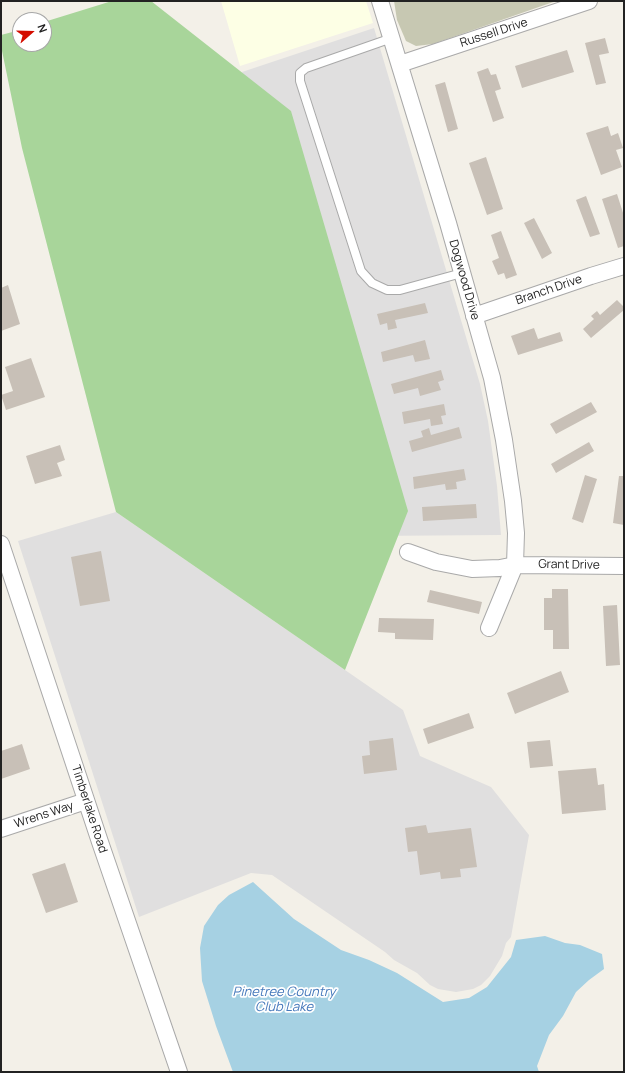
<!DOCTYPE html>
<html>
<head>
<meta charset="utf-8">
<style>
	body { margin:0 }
	#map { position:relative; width:625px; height:1073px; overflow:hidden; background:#f3f0e8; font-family:Manrope,sans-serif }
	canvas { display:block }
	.frame { position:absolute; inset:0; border:2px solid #222; pointer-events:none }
	.north { position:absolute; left:12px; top:12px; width:40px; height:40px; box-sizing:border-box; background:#fff; border:1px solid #a7a7a7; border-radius:50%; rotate:70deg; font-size:11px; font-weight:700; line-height:16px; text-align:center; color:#222 }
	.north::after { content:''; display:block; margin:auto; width:14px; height:18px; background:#d40d00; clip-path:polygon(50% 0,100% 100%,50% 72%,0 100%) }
</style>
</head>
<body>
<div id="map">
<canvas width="625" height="1073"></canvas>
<div class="frame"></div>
<div class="north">N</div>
</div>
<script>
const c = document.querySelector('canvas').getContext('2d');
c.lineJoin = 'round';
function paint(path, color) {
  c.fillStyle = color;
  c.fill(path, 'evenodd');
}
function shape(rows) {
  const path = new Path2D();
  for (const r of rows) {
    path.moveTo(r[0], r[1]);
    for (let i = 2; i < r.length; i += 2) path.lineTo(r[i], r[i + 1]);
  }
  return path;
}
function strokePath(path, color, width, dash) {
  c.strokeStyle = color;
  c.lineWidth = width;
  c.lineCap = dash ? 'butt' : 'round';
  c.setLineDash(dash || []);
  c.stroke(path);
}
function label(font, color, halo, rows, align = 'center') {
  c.font = font + ' Manrope,sans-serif';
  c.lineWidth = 3.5;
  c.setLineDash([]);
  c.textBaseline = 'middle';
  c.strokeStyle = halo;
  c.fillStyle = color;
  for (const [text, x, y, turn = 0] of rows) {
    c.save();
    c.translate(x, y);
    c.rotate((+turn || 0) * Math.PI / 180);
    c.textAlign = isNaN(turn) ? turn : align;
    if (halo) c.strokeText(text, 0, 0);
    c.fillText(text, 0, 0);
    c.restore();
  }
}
const residential = shape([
	[374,28,480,384,488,421,497,486,501,535,366,536,242,72],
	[116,512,403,710,420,756,491,787,529,835,511,937,506,943,502,956,490,976,481,985,473,989,456,992,438,989,430,985,417,973,394,960,385,952,272,875,251,873,139,917,18,541]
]);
const education = shape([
	[221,1,366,1,373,23,240,66]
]);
const construction = shape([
	[394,1,556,1,433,44,416,46,406,41,397,20]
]);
const forest = shape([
	[112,1,151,1,291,111,408,511,345,670,116,512,22,148,1,46,1,35,20,30,20,44,44,44,44,22]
]);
const water = shape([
	[253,882,294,919,341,950,369,960,397,973,443,1002,469,998,487,987,511,957,516,940,545,936,565,943,580,945,602,954,604,969,589,980,576,992,563,1016,549,1035,537,1066,539,1072,233,1072,216,1026,202,981,200,948,204,926,218,905,229,895]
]);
const building = shape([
	[605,38,609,53,599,55,606,83,596,85,585,43],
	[567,50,574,72,522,88,515,66],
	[488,68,491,75,496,74,501,89,495,91,504,118,493,122,477,72],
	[445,82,458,129,448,132,435,85],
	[608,126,611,136,618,133,623,148,616,150,622,167,601,175,586,133],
	[486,157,503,209,487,215,469,163],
	[617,194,624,216,624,246,618,248,602,199],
	[586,196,600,234,590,237,576,200],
	[534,218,552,253,542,259,524,223],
	[501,231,517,275,506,279,504,273,498,275,492,261,499,258,491,235],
	[8,285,20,324,1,331,1,288],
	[617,300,624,307,624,310,591,338,583,329,594,319,591,316,597,311,600,315],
	[425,303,428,313,395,320,397,328,388,330,387,323,380,325,377,314],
	[534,328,538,339,560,332,563,341,518,355,511,336],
	[425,340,430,359,415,362,413,355,383,362,381,352],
	[31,358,45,397,6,410,1,395,13,391,5,367],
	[441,370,444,380,438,382,441,390,420,396,418,388,394,394,391,384],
	[591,402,597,412,556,434,550,424],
	[444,404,446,415,441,416,443,424,431,426,430,419,404,424,402,412],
	[459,427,462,438,412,452,409,441,423,437,421,431,429,428,431,435],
	[589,442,594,451,556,473,551,464],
	[60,445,65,460,57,463,62,476,35,484,26,456],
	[464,469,466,480,456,482,457,489,446,490,445,484,414,489,413,477],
	[585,475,597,479,583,523,572,519],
	[619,476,624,476,624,525,613,523],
	[476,504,477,518,423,521,422,507],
	[101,551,110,601,80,606,71,557],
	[552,589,568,589,569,649,553,649,553,630,544,630,544,598,552,598],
	[430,590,482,602,479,614,427,602],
	[617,605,620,665,606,666,603,606],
	[379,618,434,619,433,640,395,639,395,633,378,632],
	[561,671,569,692,515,714,507,693],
	[469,713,474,728,428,744,423,729],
	[393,738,397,770,364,774,362,756,370,755,369,741],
	[550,740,553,766,530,768,527,742],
	[22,744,30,769,1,779,1,751],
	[596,768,598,785,604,784,606,810,562,814,558,771],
	[426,825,428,833,471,828,477,867,460,869,461,877,441,879,440,872,420,875,417,851,408,852,405,828],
	[65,863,78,902,46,913,32,874]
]);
const service = shape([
	[392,38,306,68,300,73,300,81,361,271,372,283,387,290,400,290,462,273]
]);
const minor = shape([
	[380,1,448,223,492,378,504,440,513,501,516,533,515,565,489,628],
	[400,64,589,1],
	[474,316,591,276,624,266],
	[1,544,100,842,179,1072],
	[408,552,436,562,472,569,500,568,515,565,624,566],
	[1,829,86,801]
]);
const streetNames = [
	["Russell Drive",494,33,-18],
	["Dogwood Drive",464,280,74],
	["Branch Drive",549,290,-19],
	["Grant Drive",569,565,1],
	["Timberlake Road",89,809,72],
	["Wrens Way",44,815,-18]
];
const waterNames = [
	["Pinetree Country",284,992],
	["Club Lake",284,1007]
];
paint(residential, '#e0dfdf');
paint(education, '#fdffe5');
paint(construction, '#c7c8b2');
paint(forest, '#a8d59a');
paint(water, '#a6d1e3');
paint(building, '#c8c0b7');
strokePath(service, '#a9a9a9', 10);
strokePath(minor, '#a9a9a9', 18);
strokePath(service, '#fff', 8);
strokePath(minor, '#fff', 16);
label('12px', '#222', '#fff', streetNames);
label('italic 13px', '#4578bb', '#fff', waterNames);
</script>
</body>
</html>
